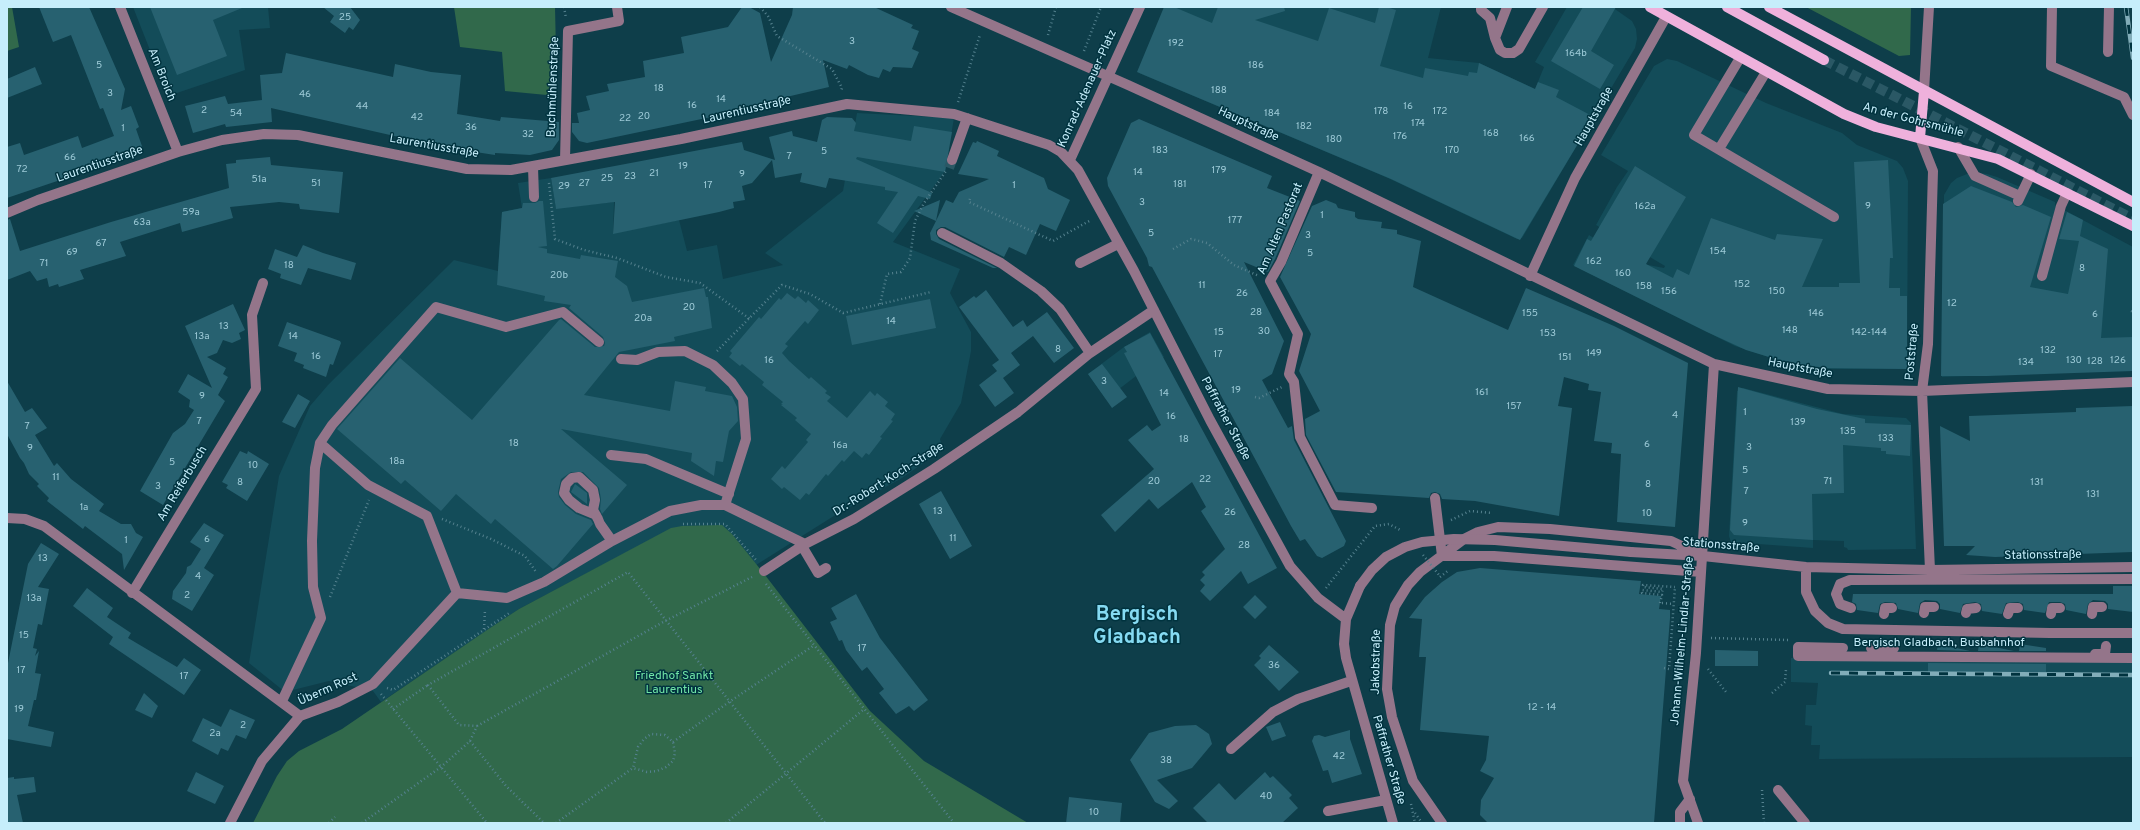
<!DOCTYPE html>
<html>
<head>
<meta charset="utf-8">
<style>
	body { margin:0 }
	#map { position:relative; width:2140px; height:830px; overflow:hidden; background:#0e3e4a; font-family:Overpass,sans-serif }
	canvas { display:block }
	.frame { position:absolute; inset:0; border:8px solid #c6eefb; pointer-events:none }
</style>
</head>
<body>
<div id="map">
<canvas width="2140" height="830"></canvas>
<div class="frame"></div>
</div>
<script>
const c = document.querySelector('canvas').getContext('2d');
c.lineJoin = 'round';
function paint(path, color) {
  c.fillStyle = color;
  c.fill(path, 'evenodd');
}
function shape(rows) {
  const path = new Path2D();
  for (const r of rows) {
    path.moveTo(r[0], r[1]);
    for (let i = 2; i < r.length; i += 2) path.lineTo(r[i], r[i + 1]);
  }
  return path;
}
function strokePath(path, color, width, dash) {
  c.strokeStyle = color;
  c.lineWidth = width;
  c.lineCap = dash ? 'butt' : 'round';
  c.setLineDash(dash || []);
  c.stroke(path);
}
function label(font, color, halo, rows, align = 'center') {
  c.font = font + ' Overpass,sans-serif';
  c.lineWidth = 3;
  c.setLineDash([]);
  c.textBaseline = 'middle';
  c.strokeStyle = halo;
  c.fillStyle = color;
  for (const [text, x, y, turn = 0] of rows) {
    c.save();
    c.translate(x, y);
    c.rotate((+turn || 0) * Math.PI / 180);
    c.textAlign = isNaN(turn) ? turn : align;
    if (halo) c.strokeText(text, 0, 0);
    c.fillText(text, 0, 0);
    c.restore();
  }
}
const built = shape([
	[133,7,268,7,270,28,239,30,245,70,168,96],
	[1167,7,1441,7,1428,58,1479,63,1535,89,1544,67,1535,62,1567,7,1612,7,1632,21,1636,29,1637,39,1635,48,1525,233,1522,238,1517,239,1388,178,1139,73],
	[1667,59,1677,61,1766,103,1842,133,1857,145,1897,161,1903,168,1908,181,1907,369,1830,369,1784,362,1735,346,1573,265,1589,235,1618,253,1643,264,1664,268,1665,266,1596,225,1617,187,1628,171,1601,155,1654,66],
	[857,113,954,118,945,171,893,242,960,269,950,293,971,332,971,351,961,403,940,439,942,446,946,447,902,478,837,514,756,565,732,534,671,529,519,609,381,702,373,691,329,681,285,692,249,663,279,476,310,406,328,385,454,260,498,271,502,212,522,208,518,183,551,178,556,208,614,202,613,233,679,220,687,251,717,245,723,279,783,265,765,253,843,191],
	[1972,172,1987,174,1997,177,2055,202,2055,205,2133,247,2133,370,1942,377,1944,195,1951,183,1957,178],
	[1150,332,1164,357,1139,370,1140,373,1106,399,1088,374,1124,347],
	[1743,388,1843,414,1906,418,1911,423,1916,549,1848,550,1847,548,1844,547,1844,541,1813,540,1813,548,1731,542,1729,536,1737,391],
	[1791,658,2133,659,2133,757,1819,759,1820,745,1811,745,1812,726,1805,725,1806,705,1816,705,1818,683,1791,682]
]);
const green = shape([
	[7,7,12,7,19,47,7,51],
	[454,7,555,7,557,96,505,91,502,52,460,47],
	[1806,7,1911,7,1910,55,1899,56],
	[722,525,732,534,765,575,870,711,924,761,1028,823,253,823,277,776,287,761,299,751,342,729,490,628,519,609,671,528,682,526]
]);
const building = shape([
	[39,7,89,7,125,89,121,110,131,106,139,127,136,129,143,149,139,150,140,153,7,198,7,147,20,143,24,155,78,136,82,148,114,136,103,108,100,109,71,35,53,42],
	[150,7,242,7,242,8,213,20,227,56,177,75],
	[323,7,350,7,360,20,353,30,349,27,345,33,330,22,334,16],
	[742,7,749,7,760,13,771,62,792,15,793,7,874,7,913,25,911,28,919,31,912,49,919,52,912,68,893,67,890,72,883,69,879,78,868,75,849,65,847,69,823,60,829,87,782,98,778,103,587,143,579,141,572,132,572,123,579,123,577,113,590,110,586,96,609,91,607,84,645,77,643,61,684,53,681,37,728,27],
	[1164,7,1174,7,1212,23,1218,7,1284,7,1285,11,1255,20,1318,41,1329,8,1375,23,1379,7,1386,7,1396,10,1380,66,1423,78,1425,68,1468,76,1469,72,1477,73,1479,63,1535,89,1538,82,1559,90,1556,97,1594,117,1520,240,1391,179,1137,72],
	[1583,7,1616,7,1591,51,1614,65,1600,89,1551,61],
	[286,53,393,77,395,64,431,72,461,75,457,114,500,121,501,117,559,122,559,140,552,150,530,155,495,153,495,155,443,147,271,108,272,122,226,127,225,124,193,133,185,106,225,96,228,104,262,100,260,75,282,73],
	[35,67,42,84,7,98,7,79],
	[827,117,852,118,856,123,854,131,911,141,914,126,952,132,945,172,857,157,856,159,932,193,930,199,918,196,893,233,877,223,898,192,885,190,885,187,829,178,826,188,800,182,802,173,775,178,772,160,752,183,742,186,745,200,733,202,734,208,719,212,613,234,615,202,556,209,551,178,742,142,744,150,775,160,769,137,792,131,793,136,817,142,822,120],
	[1139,119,1272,176,1267,188,1300,201,1275,259,1268,272,1244,262,1284,341,1272,374,1262,380,1288,428,1292,426,1294,440,1346,541,1344,546,1322,558,1317,556,1305,539,1300,541,1291,526,1152,267,1149,266,1147,258,1108,186,1107,178,1131,123],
	[977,141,999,151,997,156,1044,178,1048,189,1070,200,1056,231,1040,224,1026,255,1009,247,1004,257,945,227,941,227,936,230,936,234,939,239,997,268,993,268,931,240,930,233,936,221,914,211,940,200,936,221,946,200,953,203,959,192,989,179,958,174,973,142,976,143],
	[270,157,271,165,343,172,339,213,300,209,299,204,279,202,230,207,233,218,182,232,180,223,120,242,126,256,80,270,84,279,59,287,58,284,49,287,47,278,37,281,30,271,7,280,7,220,10,219,20,251,111,222,229,188,226,164,236,163,236,160],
	[1888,160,1893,258,1890,258,1889,288,1900,288,1900,296,1907,296,1907,369,1825,368,1782,361,1746,350,1707,332,1574,266,1587,239,1591,241,1635,166,1686,197,1646,264,1673,278,1677,269,1689,275,1711,218,1775,240,1777,234,1823,239,1802,287,1839,287,1839,283,1860,283,1854,162],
	[1971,186,2012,202,2016,207,2023,205,2051,217,2030,287,2068,294,2079,241,2059,239,2067,212,2083,220,2080,236,2108,249,2101,338,2133,337,2133,371,1987,376,1941,376,1943,204],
	[1326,200,1336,204,1338,208,1355,212,1355,217,1358,219,1382,222,1381,228,1397,230,1397,234,1421,241,1413,287,1508,330,1526,288,1614,326,1688,363,1675,527,1617,522,1621,454,1611,453,1612,443,1594,441,1601,392,1588,390,1589,384,1564,377,1558,406,1572,408,1559,516,1475,501,1442,499,1440,494,1435,492,1431,493,1429,498,1336,492,1306,435,1305,419,1320,411,1299,371,1311,334,1280,277,1312,206],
	[539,201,543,201,547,246,538,247,547,249,547,253,580,259,581,255,618,261,615,277,627,286,632,302,704,288,706,297,708,297,712,328,674,337,675,341,619,352,584,395,670,411,675,381,706,387,705,391,732,396,737,407,738,421,729,431,723,462,716,461,714,476,691,461,692,453,561,429,627,485,602,514,600,509,601,499,599,488,583,472,571,472,561,479,558,492,559,497,565,505,576,514,591,520,593,524,557,566,553,569,495,519,491,524,456,494,441,511,405,480,401,484,337,429,400,358,472,420,559,320,561,319,595,347,604,346,605,343,603,337,569,308,571,305,544,301,545,296,497,285,502,212,522,208,523,203,535,203],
	[303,245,323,253,356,263,351,280,308,268,301,285,280,278,281,274,268,269,275,249,297,257],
	[986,290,1013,327,1023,320,1027,327,1047,312,1074,348,1054,363,1033,336,1011,353,1020,365,1003,378,1014,393,995,407,979,385,997,371,992,365,999,360,959,307,974,296,976,298],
	[787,293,795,299,798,296,806,303,808,300,819,310,808,324,805,321,785,344,788,346,782,353,789,361,809,379,811,377,827,391,825,393,831,397,827,401,847,418,870,391,875,396,877,393,888,402,885,406,895,414,891,420,893,421,880,437,882,438,869,455,866,453,862,458,854,451,844,462,842,460,828,476,826,474,809,495,806,493,800,500,784,487,782,489,771,479,782,466,785,469,808,442,806,440,811,434,795,420,797,418,781,405,783,405,781,404,783,402,762,385,764,382,742,364,740,366,729,357,732,353,730,351,759,317,761,319,779,298,781,300],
	[930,299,936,328,852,345,846,316],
	[233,304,245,330,239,333,241,339,232,343,223,340,217,353,207,357,226,368,223,374,228,377,218,395,225,401,163,505,140,491,173,433,185,424,194,410,189,407,190,400,178,392,188,374,212,388,185,326],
	[287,322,340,341,341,343,333,365,330,364,326,377,303,368,304,365,294,361,297,353,278,346],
	[1150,333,1277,568,1248,584,1241,571,1210,601,1200,591,1205,585,1200,580,1205,575,1202,572,1225,549,1201,511,1206,507,1192,482,1158,509,1149,499,1115,532,1101,515,1154,469,1128,440,1147,425,1152,431,1161,425,1124,353,1127,352,1124,347],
	[1102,364,1127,397,1112,408,1088,374],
	[7,381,25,412,32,408,47,428,35,435,54,466,57,463,71,479,104,504,99,511,121,524,131,524,136,533,143,537,124,570,122,554,85,526,83,529,47,501,49,498,37,486,39,484,29,474,24,463,20,458,7,434],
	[1738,387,1817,409,1865,419,1865,423,1911,425,1910,456,1886,454,1886,451,1881,451,1881,448,1843,445,1844,493,1812,494,1813,540,1734,535,1730,530],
	[298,394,310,401,295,428,282,422],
	[2133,406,2133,552,1995,557,1966,555,1975,546,1944,546,1940,426,1970,441,1969,416,2076,412,2076,408],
	[240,451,247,454,248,451,269,464,247,501,226,488,228,485,222,482],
	[575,484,587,493,587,504,571,492],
	[941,491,972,546,950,559,919,504],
	[204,523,224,535,204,568,214,575,192,611,172,599,173,591,186,573,187,567,191,565,201,549,190,542],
	[41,543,59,554,38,587,49,589,42,625,38,624,33,648,37,649,35,656,39,651,35,673,41,674,36,700,34,700,28,726,54,732,51,747,7,739,7,668,28,564],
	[1480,568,1641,581,1639,594,1661,596,1659,609,1670,610,1670,618,1654,823,1488,823,1480,815,1481,800,1494,778,1480,771,1486,760,1489,736,1420,730,1426,657,1419,657,1422,619,1409,618,1425,597,1442,582,1457,572],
	[2113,586,2133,586,2133,612,2108,609,2108,604,2105,601,2093,600,2088,604,2086,614,2066,610,2065,604,2060,602,2049,602,2045,613,2024,610,2023,604,2018,602,2006,603,2002,614,1982,611,1981,604,1975,602,1963,604,1960,613,1940,609,1940,604,1937,601,1925,600,1920,603,1918,613,1898,609,1896,603,1885,602,1880,604,1878,613,1857,610,1856,604,1852,602,1853,594,2113,594],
	[87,588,113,608,107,617,131,633,128,638,177,667,184,658,201,670,184,695,109,644,113,637,73,606],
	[856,594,880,638,928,700,914,711,909,706,896,714,879,693,884,689,867,667,862,671,846,650,842,640,839,641,830,622,837,619,831,608],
	[1255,595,1267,607,1255,619,1243,607],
	[1938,644,1970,651,1937,650],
	[1979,644,2014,651,1978,651],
	[2020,644,2046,648,2046,651,2019,651],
	[1269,645,1299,672,1279,691,1254,665,1261,658,1259,656],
	[1715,650,1758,651,1758,666,1715,666],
	[1928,663,2046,664,2046,675,1928,673],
	[144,693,158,706,152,718,135,710],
	[230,709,255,720,246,739,236,735,228,751,221,748,218,755,192,741,203,718,221,727],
	[1280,722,1286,736,1272,741,1266,727],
	[1196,725,1209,734,1212,744,1192,768,1157,780,1178,801,1169,809,1155,802,1130,760,1149,733,1175,726],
	[1350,730,1350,739,1362,774,1332,783,1328,770,1323,771,1312,741,1314,736,1319,735,1325,737],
	[196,772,224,786,215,804,187,791],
	[1265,772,1270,778,1273,776,1292,795,1289,798,1298,808,1282,823,1208,823,1193,808,1219,783,1235,800],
	[14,777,14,779,34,777,36,792,17,795,23,823,7,823,7,778],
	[1069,797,1122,803,1120,823,1066,823]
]);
const minorTunnel = shape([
	[949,168,952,160]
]);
const majorTunnel = shape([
	[1824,60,2133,219]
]);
const path = shape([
	[564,7,566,18],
	[760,7,768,16,777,36,832,69,842,88,841,91],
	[1048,35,1056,7],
	[1084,51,1101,7],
	[958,102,980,35],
	[549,183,555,239,584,250,617,258,666,277,700,283,750,319],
	[970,199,969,202,1053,241,1091,220],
	[1173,249,1191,239,1207,243,1234,265,1259,276],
	[880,304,887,274,901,272,910,258,915,221,924,203,946,171],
	[2131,311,2133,312],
	[717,351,782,285,810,294,843,313,931,292],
	[1255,397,1259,398,1282,387],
	[1221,415,1230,410],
	[442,519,491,539,525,556,536,572],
	[1451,520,1470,511,1492,513],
	[683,524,725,524,756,560],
	[1440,577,1449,570],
	[766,584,954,823],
	[1326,588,1375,526,1389,524,1402,531],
	[330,597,369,500],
	[1660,603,1662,595,1642,593,1642,590,1662,592,1663,589,1643,587,1643,585,1675,587],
	[1662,603,1674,604],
	[484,629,485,610],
	[1711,638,1788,640],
	[1664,668,1669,669,1675,587],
	[1708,669,1726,692],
	[1373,673,1373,654],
	[387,688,393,690,511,612],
	[1772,693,1785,682,1786,669],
	[381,694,487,823],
	[393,709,428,685],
	[477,726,665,621,752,577],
	[470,741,506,786,544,823],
	[673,742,729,702,813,646],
	[1762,790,1764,823],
	[1411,804,1415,823],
	[1415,813,1422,823],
	[329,823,335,817],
	[362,823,441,767,470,741,477,726,459,725,428,685,628,572,825,823],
	[556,823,633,768,638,747,644,739,651,734,665,735,673,742,675,753,673,761,666,767,657,771,647,772,633,768],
	[726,823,863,710]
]);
const minor = shape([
	[120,7,178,152],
	[951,7,1128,85,1319,172,1714,364,1828,389,1922,391,2133,382],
	[1481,7,1481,10,1490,18,1495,38],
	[1507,7,1495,38,1500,50,1505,53,1513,53,1519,49,1543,7],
	[2052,7,2051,66,2124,97,2133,115],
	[2108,52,2109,7],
	[1740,58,1694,135,1834,217],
	[1924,91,1929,7],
	[1920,138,1933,171,1928,344,1922,391,1930,570],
	[1958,147,1975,176,2020,196],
	[1719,149,1766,72],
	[565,160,568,31,619,21,617,7],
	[952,160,967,118],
	[1070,160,1140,7],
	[533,167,534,197],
	[1319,172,1281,262,1270,281,1298,334,1289,374,1294,382,1300,437,1335,505,1372,508],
	[2018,201,2031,174],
	[7,213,38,200,178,152,222,140,264,134,298,135,467,169,511,170,681,139,847,104,954,114,1049,145,1061,152,1078,170,1134,271,1210,420,1290,566,1318,598,1346,619],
	[942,233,1001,263,1041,291,1060,309,1090,353],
	[1080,263,1118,244],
	[1530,276,1575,178,1666,17],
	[2042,276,2061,206,2067,193],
	[621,359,637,360,658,352,685,351,713,365,732,383,743,399,746,439,725,505],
	[611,455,646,459,729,494],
	[1435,498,1442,556],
	[596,515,579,508,569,500,564,493,566,484,572,478,579,477,593,490,595,500,593,510,598,519,600,524,612,541],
	[7,518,25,519,44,526,300,716],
	[802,546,818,573,826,568],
	[1631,552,1703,556,1806,567,1930,570,2133,567],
	[1442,556,1494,556,1701,572],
	[1806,567,1806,592,1815,611,1828,623,1843,629,2050,633,2133,633],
	[764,571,805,544,854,519,934,469,1018,412,1090,353,1154,310],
	[1360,586,1346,619,1344,644,1346,658,1393,823],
	[132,593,256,389,252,315,263,283],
	[457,593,507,598,544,582,612,541,670,511,701,505,725,505,805,544],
	[1851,608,1840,604,1836,594,1840,584,1850,580,2133,579],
	[1924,613,1925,607,1934,607],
	[1966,613,1967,609,1976,608],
	[1884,614,1885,608,1892,608],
	[2008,614,2010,608,2018,608],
	[2051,614,2052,608,2060,608],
	[2092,614,2093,607,2102,607],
	[1843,648,1798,647,1798,656,2133,658],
	[1871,648,1894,648,1894,646],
	[2095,654,2105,654,2106,646],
	[282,701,321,618,313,587,312,541,315,468,320,443],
	[1231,749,1273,712,1298,699,1351,681],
	[1778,790,1805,823],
	[1328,811,1386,800],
	[230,823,262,761,300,716,338,702,373,684,457,593,427,516,368,485,320,443,332,425,436,307,506,327,563,312,599,342],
	[1442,823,1413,781,1392,717,1387,689,1390,625,1395,606,1408,585,1420,572,1464,539,1478,532,1498,527,1550,529,1671,541,1703,556],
	[1680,823,1680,812,1690,799],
	[1698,823,1683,781,1696,653,1714,364]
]);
const major = shape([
	[1650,7,1844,114,1876,127,1998,159,2133,226],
	[1727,7,1824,60],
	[1769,7,2133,202],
	[1920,138,1924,91]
]);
const rail = shape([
	[2126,7,2133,58],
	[1831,673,2133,675]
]);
const pathBridge = shape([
	[1423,555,1439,575]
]);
const minorBridge = shape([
	[1360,586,1372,570,1386,557,1405,547,1422,542,1454,539,1495,540,1631,552]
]);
const numberNames = [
	["25",345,18],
	["3",852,42],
	["192",1176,44],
	["164b",1576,54],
	["5",99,66],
	["186",1256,66],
	["18",659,89],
	["188",1219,91],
	["3",110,94],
	["46",305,95],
	["14",721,100],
	["16",692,106],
	["44",362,107],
	["16",1408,107],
	["2",204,111],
	["178",1381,112],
	["172",1440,112],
	["54",236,114],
	["184",1272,114],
	["20",644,117],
	["42",417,118],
	["22",625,119],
	["174",1418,124],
	["182",1304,127],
	["36",471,128],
	["1",123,129],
	["168",1491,134],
	["32",528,135],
	["176",1400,137],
	["166",1527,139],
	["180",1334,140],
	["183",1160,151],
	["170",1452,151],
	["5",824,152],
	["7",789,157],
	["66",70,158],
	["19",683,167],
	["72",22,170],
	["179",1219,171],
	["14",1138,173],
	["21",654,174],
	["9",742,175],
	["23",630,177],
	["25",607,179],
	["51a",259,180],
	["51",316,184],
	["27",584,184],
	["181",1180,185],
	["17",708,186],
	["1",1014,186],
	["29",564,187],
	["3",1142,203],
	["162a",1645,207],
	["9",1868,207],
	["59a",191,213],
	["1",1322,216],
	["177",1235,221],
	["63a",142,223],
	["5",1151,234],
	["3",1308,236],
	["67",101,244],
	["154",1718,252],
	["69",72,253],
	["5",1310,254],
	["162",1594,262],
	["71",44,264],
	["18",289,266],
	["8",2082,269],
	["160",1623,274],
	["20b",559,276],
	["152",1742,285],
	["11",1202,286],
	["158",1644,287],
	["156",1669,292],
	["150",1777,292],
	["26",1242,294],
	["12",1952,304],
	["20",689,308],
	["28",1256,313],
	["155",1530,314],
	["146",1816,314],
	["6",2095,315],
	["20a",643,319],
	["14",891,322],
	["13",224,327],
	["148",1790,331],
	["30",1264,332],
	["15",1219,333],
	["142-144",1869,333],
	["153",1548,334],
	["13a",202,337],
	["14",293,337],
	["8",1058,350],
	["132",2048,351],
	["149",1594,354],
	["17",1218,355],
	["16",316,357],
	["151",1565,358],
	["16",769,361],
	["130",2074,361],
	["126",2118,361],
	["128",2095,362],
	["134",2026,363],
	["3",1104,382],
	["19",1236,391],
	["161",1482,393],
	["14",1164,394],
	["9",202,397],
	["157",1514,407],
	["1",1745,413],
	["4",1675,416],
	["16",1171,417],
	["7",199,422],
	["139",1798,423],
	["7",27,427],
	["135",1848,432],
	["133",1886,439],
	["18",1184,440],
	["18",514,444],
	["6",1647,445],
	["16a",840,446],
	["3",1749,448],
	["9",30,449],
	["18a",397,462],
	["5",172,463],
	["10",253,466],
	["5",1745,471],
	["11",56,478],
	["22",1205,480],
	["20",1154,482],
	["71",1828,482],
	["8",240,483],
	["131",2037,483],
	["8",1648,485],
	["3",158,487],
	["7",1746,492],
	["131",2093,495],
	["1a",84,508],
	["13",938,512],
	["26",1230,513],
	["10",1647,514],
	["9",1745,524],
	["11",953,539],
	["6",207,540],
	["1",126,541],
	["28",1244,546],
	["13",43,559],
	["4",198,577],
	["2",187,596],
	["13a",34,599],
	["15",24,636],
	["17",862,649],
	["36",1274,666],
	["17",21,671],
	["17",184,677],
	["12 - 14",1542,708],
	["19",19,710],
	["2",243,726],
	["2a",215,734],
	["42",1339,757],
	["38",1166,761],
	["40",1266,797],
	["10",1094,813]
];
const streetNames = [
	["Am Broich",161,75,68],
	["Buchmühlenstraße",554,87,-88],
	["Konrad-Adenauer-Platz",1088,89,-66],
	["Laurentiusstraße",747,111,-13],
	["Hauptstraße",1595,117,-61],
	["An der Gohrsmühle",1913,121,15],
	["Hauptstraße",1248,125,25],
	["Laurentiusstraße",434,147,10],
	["Laurentiusstraße",100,165,-19],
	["Am Alten Pastorat",1281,229,-67],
	["Poststraße",1913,352,-85],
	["Hauptstraße",1800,369,11],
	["Paffrather Straße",1225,419,62],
	["Dr.-Robert-Koch-Straße",889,480,-32],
	["Am Reiferbusch",183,484,-59],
	["Stationsstraße",1721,546,5],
	["Stationsstraße",2043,556,-1],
	["Johann-Wilhelm-Lindlar-Straße",1683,641,-85],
	["Bergisch Gladbach, Busbahnhof",1939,644],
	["Jakobstraße",1377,662,-89],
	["Überm Rost",328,690,-24],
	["Paffrather Straße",1388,760,74]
];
const parkNames = [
	["Friedhof Sankt",674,677],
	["Laurentius",674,691]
];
const townNames = [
	["Bergisch",1137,616],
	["Gladbach",1137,639]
];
paint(built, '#134c59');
paint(green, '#31694b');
paint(building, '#276170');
strokePath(minorTunnel, '#2a5865', 10, [10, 5]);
strokePath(majorTunnel, '#2a5865', 10, [10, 5]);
strokePath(path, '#55828f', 2.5, [1, 3]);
strokePath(minor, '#94758a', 10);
strokePath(major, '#efb1dc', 10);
strokePath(rail, '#82adb9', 4.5);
strokePath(rail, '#00333f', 3, [9]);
strokePath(pathBridge, '#55828f', 2.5, [1, 3]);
strokePath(minorBridge, '#94758a', 10);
label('10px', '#9ecbd8', null, numberNames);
label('12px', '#c6eefb', '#00333f', streetNames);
label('12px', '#71e4a6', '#00333f', parkNames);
label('bold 20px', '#85daf2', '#00333f', townNames);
</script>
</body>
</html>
